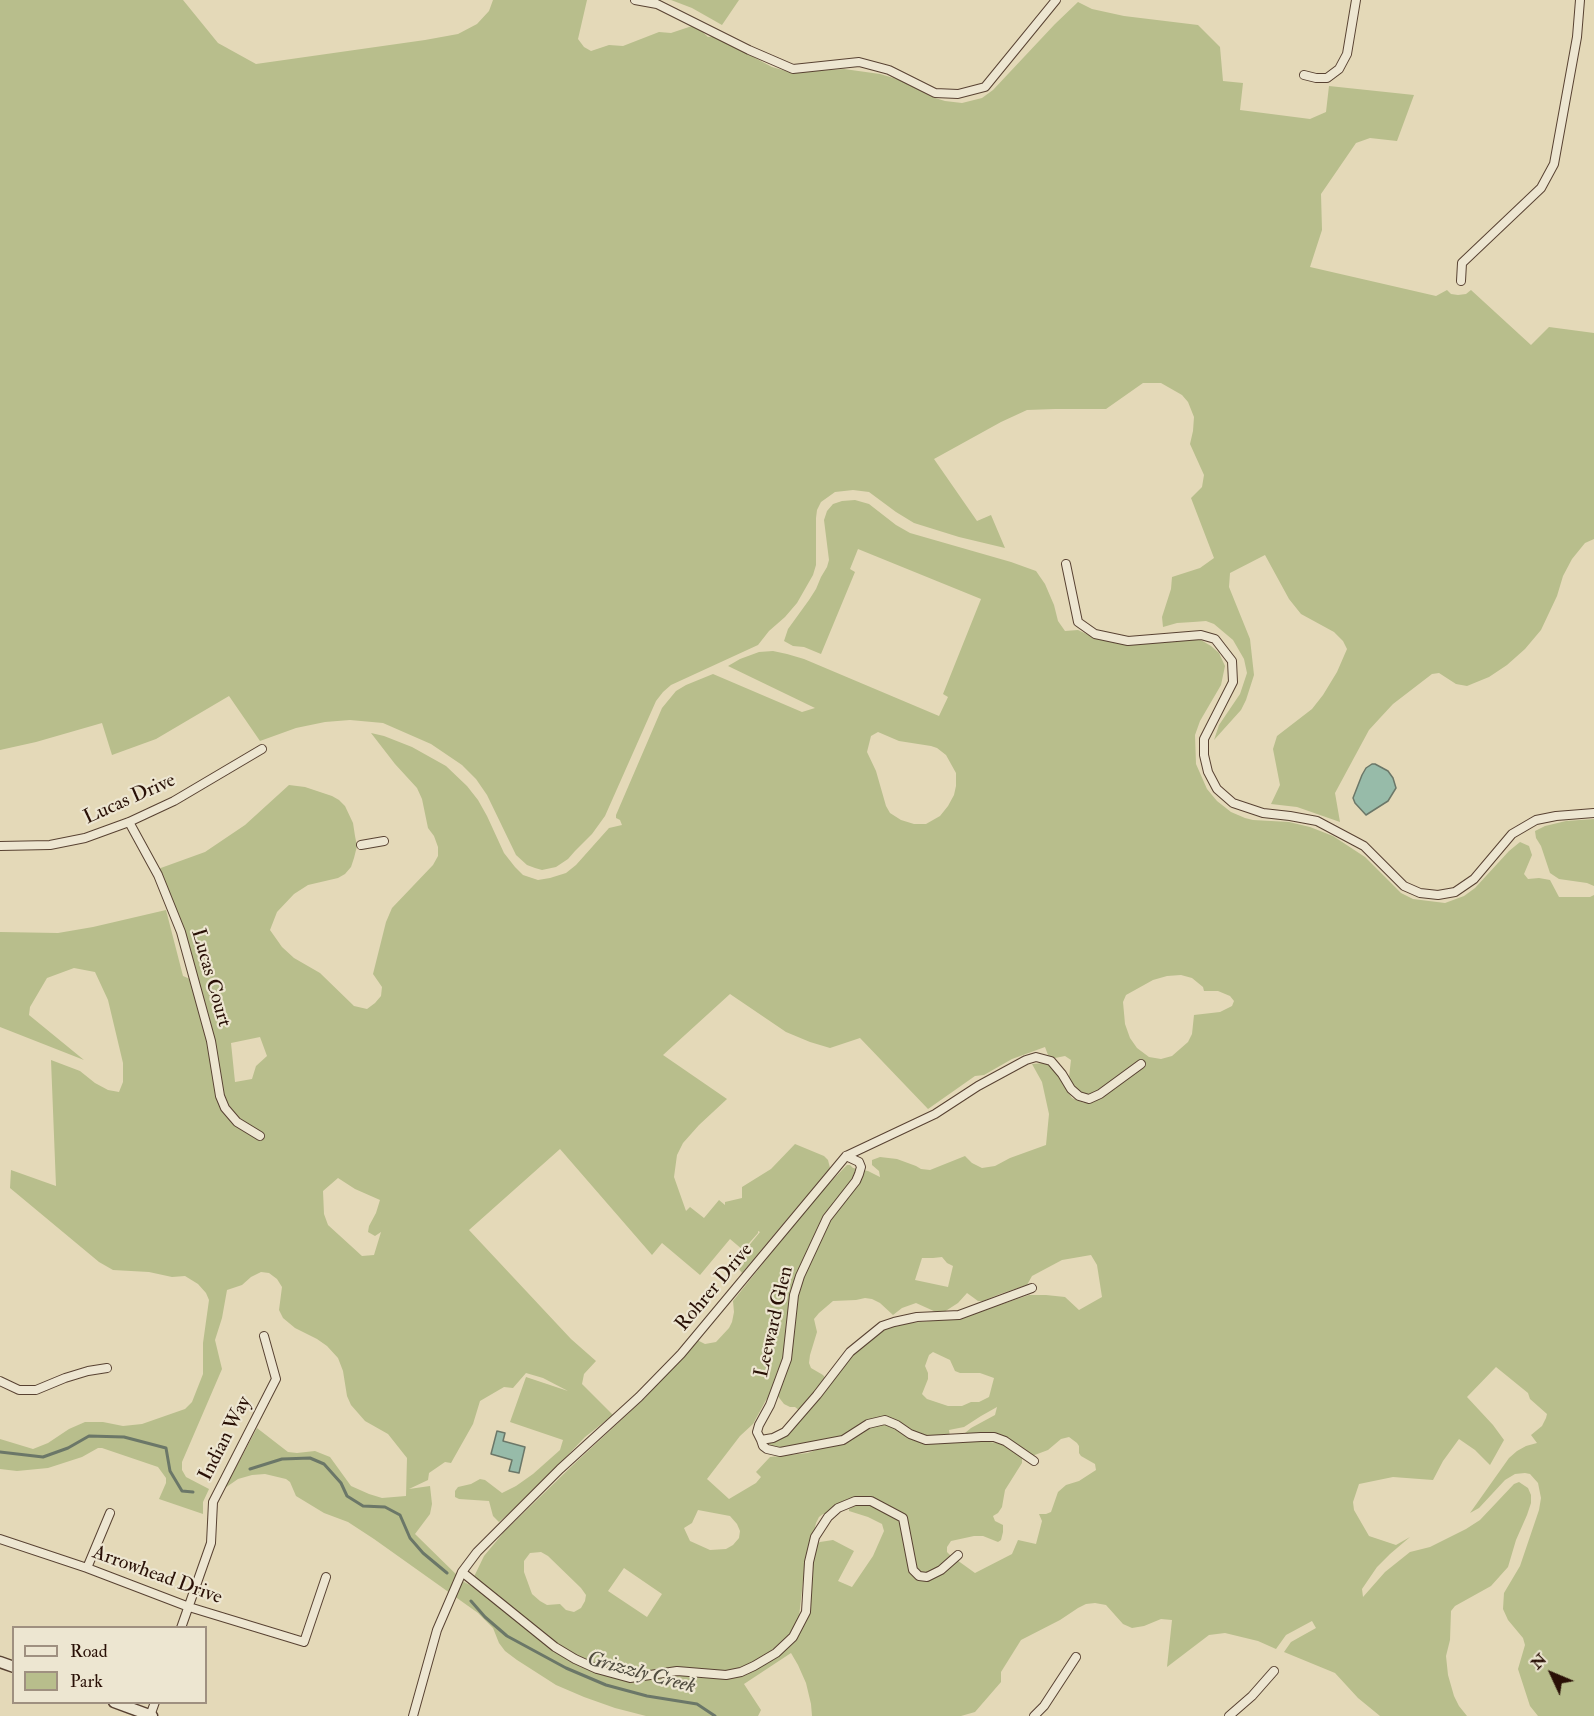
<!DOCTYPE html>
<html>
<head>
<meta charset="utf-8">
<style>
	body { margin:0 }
	#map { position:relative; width:1594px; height:1716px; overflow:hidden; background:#e4d9b8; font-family:"IM FELL Double Pica",serif }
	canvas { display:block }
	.legend { position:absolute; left:12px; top:1626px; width:195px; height:78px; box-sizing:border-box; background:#ede6d1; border:2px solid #9f9080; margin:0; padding:8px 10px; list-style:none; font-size:18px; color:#291006 }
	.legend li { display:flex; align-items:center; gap:12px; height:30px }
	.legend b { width:30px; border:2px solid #9f9080 }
	.north { position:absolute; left:1522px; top:1644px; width:60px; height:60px; -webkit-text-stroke:4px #ede6d1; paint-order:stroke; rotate:314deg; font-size:16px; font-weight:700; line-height:24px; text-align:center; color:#291006 }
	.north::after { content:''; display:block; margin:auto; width:21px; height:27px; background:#291006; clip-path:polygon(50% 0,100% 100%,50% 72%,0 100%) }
</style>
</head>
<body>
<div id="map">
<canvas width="1594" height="1716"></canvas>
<ul class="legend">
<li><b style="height:8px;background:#ede6d1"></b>Road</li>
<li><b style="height:16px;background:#b8be8c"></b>Park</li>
</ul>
<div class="north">N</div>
</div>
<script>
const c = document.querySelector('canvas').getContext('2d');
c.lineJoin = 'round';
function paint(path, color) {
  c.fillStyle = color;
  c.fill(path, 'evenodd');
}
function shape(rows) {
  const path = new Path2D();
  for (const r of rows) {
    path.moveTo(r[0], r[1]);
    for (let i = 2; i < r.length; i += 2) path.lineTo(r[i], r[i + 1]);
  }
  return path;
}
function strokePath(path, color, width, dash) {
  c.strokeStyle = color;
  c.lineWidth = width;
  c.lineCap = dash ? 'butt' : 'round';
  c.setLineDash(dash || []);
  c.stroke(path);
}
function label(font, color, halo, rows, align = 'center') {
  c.font = font + ' "IM FELL Double Pica",serif';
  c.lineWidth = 4.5;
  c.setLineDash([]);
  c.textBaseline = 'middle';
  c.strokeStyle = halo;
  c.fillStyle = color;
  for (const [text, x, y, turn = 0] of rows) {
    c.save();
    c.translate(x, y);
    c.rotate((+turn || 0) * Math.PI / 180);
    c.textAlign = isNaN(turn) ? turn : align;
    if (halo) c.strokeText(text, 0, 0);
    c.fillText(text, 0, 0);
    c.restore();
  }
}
const green = shape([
	[0,0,183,0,218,43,256,64,425,40,458,34,477,24,489,11,493,0,587,0,578,39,584,47,591,51,609,45,623,46,659,32,671,33,695,25,708,37,714,36,772,67,786,71,803,72,844,69,880,74,897,79,932,97,945,101,962,103,982,98,993,90,1055,24,1078,2,1092,9,1124,16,1198,25,1220,47,1223,81,1243,83,1240,110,1310,119,1326,112,1329,86,1414,95,1397,141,1370,138,1356,143,1321,194,1322,230,1310,267,1436,296,1447,290,1451,294,1458,295,1466,294,1471,290,1531,345,1549,327,1594,333,1594,539,1585,543,1572,559,1563,576,1557,596,1541,630,1525,649,1507,665,1489,677,1467,686,1456,684,1439,673,1432,674,1393,704,1380,718,1369,730,1335,793,1340,822,1297,807,1271,804,1280,785,1273,749,1277,736,1312,709,1323,695,1337,672,1347,649,1343,641,1334,632,1301,614,1289,599,1265,555,1230,573,1229,587,1250,639,1254,675,1246,700,1241,710,1214,740,1219,725,1240,694,1247,673,1244,659,1233,640,1214,624,1206,621,1193,622,1177,623,1163,627,1162,617,1171,589,1172,577,1200,568,1214,558,1191,498,1202,487,1204,475,1190,444,1193,431,1194,417,1188,402,1182,395,1161,383,1143,383,1106,409,1055,409,1027,410,1001,422,934,459,977,521,991,515,1005,548,959,537,914,523,896,512,869,492,853,490,835,492,821,502,817,510,816,518,816,565,813,575,797,603,785,617,769,631,758,645,671,685,663,692,656,701,605,816,592,834,575,851,568,859,556,867,542,870,535,868,527,865,516,855,487,795,476,779,462,765,431,744,383,723,350,720,325,722,296,728,260,741,229,696,156,739,112,755,102,723,36,742,0,750],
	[671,0,739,0,722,25,692,8],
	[855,500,869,504,896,525,910,533,1011,562,1036,571,1045,584,1054,605,1058,621,1065,631,1078,630,1095,638,1127,644,1194,639,1201,640,1211,646,1219,653,1225,666,1221,685,1200,721,1195,735,1196,764,1207,789,1217,801,1231,812,1245,818,1253,820,1289,822,1310,827,1333,836,1365,857,1401,893,1413,899,1445,903,1464,896,1475,888,1509,851,1520,842,1529,846,1532,855,1524,874,1528,879,1539,878,1550,880,1559,897,1590,897,1594,895,1594,1716,1538,1716,1530,1706,1518,1669,1525,1645,1523,1638,1508,1620,1503,1609,1504,1593,1520,1566,1539,1510,1541,1498,1538,1483,1530,1474,1525,1473,1515,1474,1505,1480,1479,1508,1470,1513,1509,1458,1517,1451,1526,1446,1537,1443,1531,1435,1542,1426,1546,1418,1547,1414,1530,1399,1528,1393,1496,1367,1467,1397,1493,1425,1504,1440,1490,1465,1475,1450,1459,1439,1443,1461,1433,1480,1393,1477,1359,1484,1353,1502,1354,1510,1369,1536,1396,1545,1410,1537,1390,1554,1377,1567,1362,1589,1363,1597,1385,1572,1410,1552,1430,1547,1466,1529,1480,1520,1514,1484,1519,1482,1528,1488,1531,1495,1531,1503,1527,1515,1516,1540,1508,1567,1491,1586,1455,1606,1451,1611,1450,1640,1446,1656,1448,1675,1454,1696,1459,1706,1467,1716,1380,1716,1358,1698,1335,1673,1284,1652,1291,1642,1316,1628,1312,1621,1286,1635,1276,1649,1258,1641,1225,1633,1209,1635,1167,1667,1172,1620,1161,1619,1144,1626,1132,1628,1123,1624,1106,1605,1095,1603,1086,1604,1078,1608,1060,1620,1021,1640,1001,1672,1001,1682,975,1712,961,1716,812,1716,811,1704,806,1683,798,1665,791,1653,744,1684,761,1710,758,1716,646,1716,615,1708,584,1697,556,1685,517,1660,505,1651,499,1643,493,1628,478,1613,374,1539,348,1522,324,1513,296,1496,290,1482,286,1479,265,1474,252,1475,238,1479,225,1488,257,1428,288,1452,297,1453,315,1451,330,1457,351,1486,369,1494,382,1498,406,1496,407,1458,388,1434,365,1421,351,1405,347,1396,343,1371,338,1358,327,1346,317,1339,295,1328,283,1318,279,1310,282,1287,277,1279,269,1273,261,1272,251,1277,242,1285,227,1290,222,1318,215,1340,222,1369,182,1462,182,1470,186,1477,209,1489,203,1502,203,1514,159,1499,166,1483,166,1478,158,1467,102,1448,98,1448,82,1457,48,1468,17,1471,0,1469,0,1439,33,1449,48,1443,69,1429,85,1422,103,1422,123,1426,142,1424,185,1409,192,1402,203,1374,203,1343,209,1300,206,1293,198,1284,185,1276,172,1277,149,1272,113,1270,99,1262,10,1188,11,1170,56,1186,51,1060,80,1071,95,1083,108,1090,119,1092,123,1082,123,1063,108,1000,95,972,74,968,47,978,30,1007,29,1015,84,1060,0,1027,0,932,58,933,93,927,166,910,183,976,190,979,196,979,183,926,158,869,205,852,245,825,289,785,305,787,332,796,339,800,345,806,353,823,355,836,357,846,354,858,351,867,345,874,338,878,308,885,294,894,277,912,270,930,282,947,294,958,320,973,354,1006,367,1009,375,1003,381,996,382,987,373,974,386,922,392,908,433,865,438,856,438,847,434,836,428,828,422,799,417,788,395,764,371,733,384,736,412,747,446,766,467,786,478,800,487,816,504,853,515,867,523,875,538,880,550,878,566,873,576,865,609,828,622,825,620,820,616,818,616,815,662,708,676,691,686,685,713,674,802,712,815,708,728,666,740,659,759,652,773,651,787,654,804,659,939,716,948,697,943,694,981,599,858,549,850,569,855,572,821,654,804,647,793,646,784,641,788,629,809,600,816,589,821,577,827,567,829,560,824,520,827,511,833,504,842,501],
	[878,732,899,741,931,746,937,748,946,755,956,773,956,786,954,795,948,806,940,816,926,824,914,824,901,820,890,813,886,806,876,771,867,752,871,736],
	[1181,975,1192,978,1203,987,1204,991,1218,991,1230,996,1234,1001,1232,1006,1220,1012,1194,1015,1192,1034,1188,1042,1172,1056,1161,1059,1149,1057,1137,1048,1130,1038,1125,1024,1123,1002,1126,995,1153,980,1167,976],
	[730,994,786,1032,810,1042,830,1048,860,1038,928,1109,975,1076,984,1075,1012,1059,1045,1047,1048,1055,1055,1058,1065,1056,1071,1060,1069,1077,1084,1103,1072,1098,1056,1073,1049,1065,1043,1063,1032,1064,1042,1082,1049,1114,1046,1145,1010,1158,995,1166,982,1168,972,1163,965,1156,930,1170,921,1169,916,1166,897,1159,880,1157,872,1160,872,1165,879,1171,880,1177,868,1171,853,1168,850,1165,847,1165,817,1196,733,1301,734,1312,732,1322,729,1328,716,1342,705,1344,697,1340,645,1398,574,1464,504,1532,484,1556,470,1585,464,1582,415,1534,430,1514,432,1504,430,1486,409,1489,428,1480,429,1473,445,1462,451,1463,473,1424,480,1401,504,1387,513,1388,526,1373,543,1378,568,1391,526,1377,510,1422,563,1440,560,1450,533,1474,516,1486,502,1493,485,1480,480,1479,471,1484,458,1487,455,1491,455,1497,459,1499,489,1501,493,1516,499,1522,528,1497,585,1437,613,1415,582,1384,584,1374,596,1361,571,1339,469,1230,560,1149,652,1255,662,1243,700,1275,730,1239,743,1250,758,1233,758,1231,760,1232,742,1254,739,1269,742,1273,830,1168,828,1160,824,1156,795,1144,771,1169,742,1187,742,1198,725,1202,725,1205,719,1200,704,1218,690,1207,686,1211,674,1177,677,1155,683,1143,699,1125,727,1099,663,1055],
	[260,1037,267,1056,256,1066,252,1079,235,1082,231,1043],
	[338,1178,355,1189,380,1200,376,1213,369,1226,368,1232,375,1236,381,1232,374,1255,362,1256,328,1225,324,1214,323,1191],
	[1091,1255,1097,1265,1102,1297,1079,1310,1065,1297,1046,1295,1029,1295,961,1318,900,1324,883,1330,853,1352,826,1379,823,1375,811,1368,809,1363,810,1355,817,1332,814,1319,819,1313,833,1301,856,1300,865,1298,872,1299,880,1303,893,1315,902,1308,916,1303,936,1312,944,1312,958,1303,967,1293,978,1301,983,1301,1000,1294,1027,1285,1032,1276,1062,1260],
	[942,1257,947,1263,953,1266,948,1287,915,1280,922,1258,933,1258],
	[933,1352,950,1360,955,1371,960,1373,980,1373,994,1378,989,1397,979,1402,971,1402,962,1406,948,1406,927,1399,922,1394,928,1379,928,1373,925,1366,929,1355],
	[777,1395,784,1404,790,1407,795,1407,805,1415,784,1436,768,1444,775,1447,791,1447,842,1436,859,1427,870,1419,877,1423,845,1444,824,1447,808,1453,770,1457,756,1472,761,1477,756,1483,729,1499,707,1479,740,1436,753,1424,766,1400,771,1396],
	[997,1407,995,1415,971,1428,965,1433,964,1436,1009,1440,1032,1456,1048,1450,1061,1439,1069,1437,1077,1443,1079,1446,1079,1453,1081,1456,1095,1464,1096,1470,1079,1481,1066,1485,1058,1492,1051,1512,1046,1514,1039,1514,1042,1521,1036,1544,1018,1540,1012,1554,975,1573,950,1555,947,1552,947,1547,951,1541,974,1536,983,1536,998,1542,1001,1540,1003,1532,1003,1525,995,1521,993,1516,998,1513,1002,1507,1005,1490,1022,1463,1022,1458,1014,1450,1003,1444,983,1441,951,1443,949,1430,964,1427,981,1416],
	[860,1497,870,1503,854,1506,849,1509,849,1511,868,1517,882,1524,884,1531,873,1556,852,1587,838,1581,854,1551,833,1540,820,1542,814,1546,801,1625,799,1617,803,1581,816,1523,819,1517,823,1514,829,1513,841,1503,847,1499],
	[698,1510,730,1516,737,1524,740,1531,739,1538,733,1545,726,1549,710,1550,690,1541,684,1528,692,1523],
	[541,1552,548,1556,581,1588,586,1595,585,1601,581,1608,574,1612,566,1610,560,1604,547,1605,540,1601,532,1594,524,1572,524,1561,530,1553],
	[624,1568,662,1594,647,1617,608,1591],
	[1594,819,1594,886,1587,883,1559,879,1550,873,1541,846,1536,838,1535,831,1545,826,1566,821]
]);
const water = shape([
	[1372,764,1375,764,1388,771,1393,778,1396,788,1388,801,1366,815,1355,803,1353,798,1362,775,1366,768,1372,764],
	[497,1431,505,1433,503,1441,525,1447,519,1473,509,1471,512,1460,491,1454,497,1431]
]);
const stream = shape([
	[0,1452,43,1457,68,1448,89,1436,124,1437,166,1448,170,1471,182,1491,193,1492],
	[250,1469,282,1459,310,1458,324,1464,341,1483,347,1496,363,1506,385,1507,400,1515,410,1538,423,1553,447,1573],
	[471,1601,485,1617,507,1636,566,1668,606,1685,647,1696,697,1704,715,1716]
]);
const minor = shape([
	[635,0,657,4,749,50,793,69,859,62,889,70,935,93,958,94,985,87,1056,0],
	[1304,75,1316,78,1327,78,1339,69,1347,54,1356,0],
	[1461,281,1462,263,1541,188,1554,164,1577,37,1580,0],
	[1066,564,1078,622,1095,634,1128,641,1201,635,1215,639,1232,661,1233,682,1204,739,1204,755,1208,772,1217,789,1233,803,1263,813,1290,816,1317,821,1364,846,1404,886,1420,893,1438,895,1455,892,1474,879,1512,834,1536,820,1556,816,1594,813],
	[129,822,158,875,181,932,211,1041,220,1096,225,1108,237,1122,260,1136],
	[361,845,384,841],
	[0,846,50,845,85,838,129,822,174,801,262,749],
	[846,1156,859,1162,861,1167,859,1174,856,1181,827,1218,800,1276,794,1295,787,1359,770,1405,759,1425,757,1432,761,1440,773,1438,785,1432,817,1395,850,1352,882,1326,894,1322,917,1317,959,1315,1032,1288],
	[0,1381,19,1390,36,1390,65,1378,88,1371,107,1368],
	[761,1440,763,1446,767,1449,780,1452,843,1440,868,1424,885,1420,897,1425,910,1434,926,1440,981,1437,994,1437,1005,1441,1034,1461],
	[0,1539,87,1568,189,1607,304,1642,326,1577],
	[87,1568,110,1513],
	[462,1572,555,1647,575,1659,597,1669,630,1678,677,1671,726,1675,741,1672,754,1666,776,1653,793,1637,806,1612,809,1562,815,1537,828,1517,838,1508,855,1501,871,1501,903,1518,913,1570,919,1576,927,1577,941,1570,958,1555],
	[181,1628,211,1543,213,1502,276,1379,264,1336],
	[150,1716,155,1702],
	[413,1716,437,1630,462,1572,477,1552,560,1469,639,1397,681,1354,846,1156,935,1114,978,1086,1026,1060,1036,1057,1051,1061,1062,1074,1071,1089,1079,1096,1089,1099,1100,1094,1141,1064],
	[1034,1716,1044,1706,1076,1657],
	[1229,1716,1252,1696,1274,1671]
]);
const tertiary = shape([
	[0,1662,14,1667],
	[114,1702,152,1716]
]);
const streetNames = [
	["Lucas Drive",130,800,-24],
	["Lucas Court",210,978,74],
	["Rohrer Drive",715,1288,-50],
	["Leeward Glen",775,1322,-77],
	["Indian Way",226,1439,-63],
	["Arrowhead Drive",157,1576,20]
];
const waterNames = [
	["Grizzly Creek",641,1674,15]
];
paint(green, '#b8be8c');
paint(water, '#97bba9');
strokePath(water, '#6b7768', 1.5);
strokePath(stream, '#6b7768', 3);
strokePath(minor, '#584232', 10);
strokePath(tertiary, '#584232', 13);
strokePath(minor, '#ede6d1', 8);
strokePath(tertiary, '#ede6d1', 10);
label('20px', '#291006', '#ede6d1', streetNames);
label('italic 21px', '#504c3f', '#ede6d1', waterNames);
</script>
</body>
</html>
